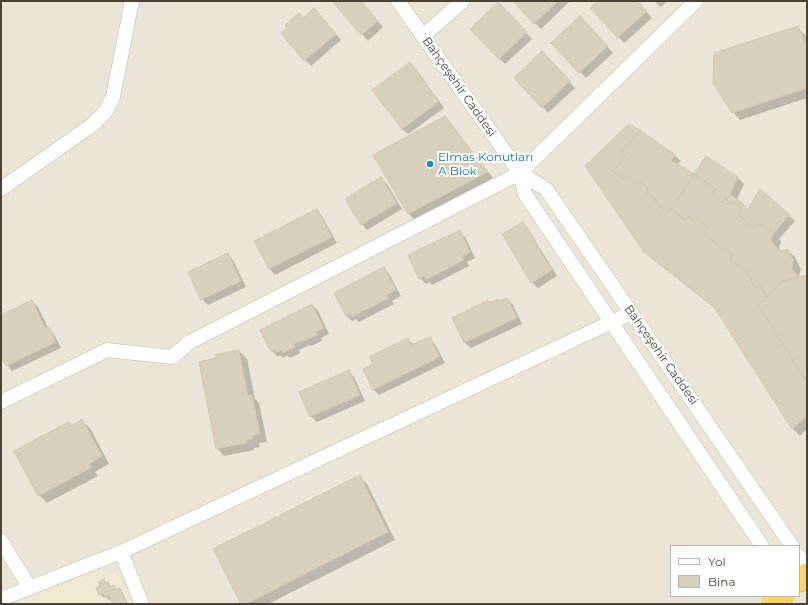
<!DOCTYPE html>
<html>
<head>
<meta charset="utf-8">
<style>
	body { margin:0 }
	#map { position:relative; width:808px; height:605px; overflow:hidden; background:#f6f2e9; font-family:Montserrat,sans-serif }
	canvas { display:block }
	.frame { position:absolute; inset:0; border:2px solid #4a4336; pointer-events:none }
	.legend { position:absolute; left:670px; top:545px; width:130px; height:52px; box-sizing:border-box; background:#fff; border:1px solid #b7b4af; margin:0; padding:5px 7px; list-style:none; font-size:12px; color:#4a4336 }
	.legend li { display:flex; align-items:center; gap:8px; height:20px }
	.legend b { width:20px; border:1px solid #b7b4af }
</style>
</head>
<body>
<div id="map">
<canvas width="808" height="605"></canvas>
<div class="frame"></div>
<ul class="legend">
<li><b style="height:5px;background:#fff"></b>Yol</li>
<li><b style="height:11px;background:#d9cfbd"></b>Bina</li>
</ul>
</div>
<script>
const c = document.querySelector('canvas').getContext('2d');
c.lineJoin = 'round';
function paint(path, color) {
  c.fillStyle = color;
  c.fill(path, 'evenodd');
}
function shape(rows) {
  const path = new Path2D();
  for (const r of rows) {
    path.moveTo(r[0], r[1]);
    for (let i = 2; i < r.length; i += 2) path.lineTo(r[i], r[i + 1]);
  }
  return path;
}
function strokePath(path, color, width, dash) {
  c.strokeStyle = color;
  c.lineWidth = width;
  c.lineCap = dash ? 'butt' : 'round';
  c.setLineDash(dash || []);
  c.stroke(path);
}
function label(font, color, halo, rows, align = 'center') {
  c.font = font + ' Montserrat,sans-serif';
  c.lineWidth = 4;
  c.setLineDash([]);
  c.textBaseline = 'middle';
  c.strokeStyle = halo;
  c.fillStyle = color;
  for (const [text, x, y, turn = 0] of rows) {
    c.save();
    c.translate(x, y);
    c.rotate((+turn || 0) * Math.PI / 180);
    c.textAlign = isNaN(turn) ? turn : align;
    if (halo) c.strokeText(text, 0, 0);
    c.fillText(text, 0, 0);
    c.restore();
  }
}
const residential = shape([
	[1,1,807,1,807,604,1,604],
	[671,546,799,546,799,596,671,596]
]);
const education = shape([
	[103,569,121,577,132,604,11,604]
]);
const shadow = shape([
	[333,1,361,1,383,27,368,41],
	[514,1,567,1,569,2,541,29],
	[598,1,636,1,652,18,624,43,591,8],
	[654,1,668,1,661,7],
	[498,4,532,39,505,64,471,29],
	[320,15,341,40,311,66,282,33,304,19],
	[586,23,613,53,586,78,552,43],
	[797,27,805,35,807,39,807,98,740,120,733,112],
	[548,58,575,88,548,113,543,107],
	[410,64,416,69,444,108,408,134,402,129],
	[445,118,493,178,414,219,408,213],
	[675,156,681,161,677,165,694,175,706,157,738,178,744,184,737,199,748,211,760,191,795,221,779,239,781,241,779,248,781,252,787,250,795,257,801,269,799,276,800,278,807,276,807,429,800,436,792,428,717,310,653,259,645,251,586,166],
	[381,178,387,184,402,209,367,230,362,224],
	[317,210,322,216,337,243,275,275,270,269,256,242],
	[523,223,528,229,557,276,538,288,532,282],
	[459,231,465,237,475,258,467,262,469,266,432,285,430,282,426,284,420,278],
	[227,254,233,260,246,287,208,305,202,299],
	[383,268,389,274,401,296,392,301,394,304,359,322,356,319,352,321,346,315],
	[507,299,513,305,522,324,471,348,465,343,453,318],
	[32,302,38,307,48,328,54,334,61,348,12,371,7,365,1,354,1,316],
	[312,305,318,311,329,334,321,338,322,341,311,346,310,345,299,350,300,353,290,358,287,355,283,358,280,355,278,357,272,351,262,330],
	[429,338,435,344,445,363,379,395,373,389,408,339,414,345],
	[239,351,247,359,255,399,259,403,267,442,259,443,260,447,254,448,254,450,224,456,217,448,217,359],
	[348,371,354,377,365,401,317,422,311,416],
	[82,421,90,428,109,464,95,472,98,476,47,503,39,495,16,451],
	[359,477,367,484,395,540,268,604,242,604],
	[103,580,112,587,114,586,118,590,120,589,123,593,128,604,114,604,112,599,110,601,106,597,104,598,100,594,98,588,101,587]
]);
const building = shape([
	[332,1,361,1,378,21,361,35,332,1],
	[513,1,558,1,534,24,513,1],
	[597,1,637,1,647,11,618,38,590,8,597,1],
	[498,2,527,32,499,59,470,29,498,2],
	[314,8,336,34,304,61,281,33,287,28,285,25,299,13,303,18,314,8],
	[580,16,608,46,579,73,551,43,580,16],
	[798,26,807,46,807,88,732,113,713,83,714,53,798,26],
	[542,51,570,81,542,108,514,78,542,51],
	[410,62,439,102,402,129,372,90,410,62],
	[445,116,488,172,408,214,373,155,445,116],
	[629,124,641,131,621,152,626,156,613,171,624,180,627,175,636,185,640,181,648,188,646,192,657,200,655,204,667,211,671,209,685,220,690,216,693,221,696,218,709,227,704,234,721,247,732,254,731,260,747,272,755,289,761,285,766,297,758,305,804,378,807,378,807,415,792,429,714,307,644,252,585,166,629,124],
	[641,131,676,155,671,160,694,174,671,209,667,211,655,204,657,200,646,192,648,188,640,181,636,185,627,175,624,180,613,171,626,156,621,152,641,131],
	[706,156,738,177,730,195,738,199,748,209,760,189,790,215,774,233,760,224,755,229,738,214,742,209,734,202,730,205,726,198,722,203,712,194,715,188,694,174,706,156],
	[694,174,715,188,712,194,722,203,726,198,730,205,734,202,742,209,738,214,755,229,760,224,774,233,771,240,780,252,787,249,794,260,792,268,798,277,781,282,766,297,761,285,755,289,747,272,731,260,732,254,721,247,704,234,709,227,696,218,693,221,690,216,685,220,671,209,694,174],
	[381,177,397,203,361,225,345,199,381,177],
	[317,209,332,237,269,269,254,241,317,209],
	[523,222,552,270,531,283,502,234,523,222],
	[460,230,470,252,462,256,464,260,426,280,424,276,419,279,408,255,460,230],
	[228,253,241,281,201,300,188,272,228,253],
	[384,267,396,290,387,295,389,298,352,317,350,313,346,316,334,293,384,267],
	[807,275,807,378,804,378,758,305,781,282,807,275],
	[507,298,517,318,464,343,452,318,488,300,489,303,498,299,499,301,507,298],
	[32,300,45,328,49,327,56,342,6,366,1,356,1,315,32,300],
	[312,304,324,328,316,332,317,335,304,341,304,340,294,344,295,347,283,353,282,350,276,353,275,350,271,351,260,330,312,304],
	[430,337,440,357,373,390,363,369,373,364,369,357,408,338,411,345,430,337],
	[239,350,248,395,252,395,260,434,252,436,253,439,247,440,247,443,216,449,199,362,216,358,215,355,239,350],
	[349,370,360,395,310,417,299,392,349,370],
	[82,419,102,456,89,464,91,468,38,496,14,451,69,422,71,426,82,419],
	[360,475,388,532,246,604,241,604,213,549,360,475],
	[104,579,105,583,108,582,110,587,114,585,116,590,120,588,127,604,113,604,109,595,105,597,103,593,99,595,96,588,100,586,98,582,104,579]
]);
const street = shape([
	[398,1,520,173,525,194,762,546],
	[423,36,463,1],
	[520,173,546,189,792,546],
	[1,189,92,125,106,111,113,97,132,1],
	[1,402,107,350,172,357,190,342,520,173,696,1],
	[1,541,30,588],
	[121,552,142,604],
	[799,556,807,567],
	[1,599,121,552,631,313]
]);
const highway = shape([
	[799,581,807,574],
	[773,604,782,596]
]);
const markers = [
	[430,164,4,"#0f9aa8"]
];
const streetNames = [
	["Bahçeşehir Caddesi",459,87,55],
	["Bahçeşehir Caddesi",661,355,55]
];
const cultureNames = [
	["Elmas Konutları",438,157],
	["A Blok",438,171]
];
paint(residential, '#eae5d6');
paint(education, '#f0e9d1');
paint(shadow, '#0003');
paint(building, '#d9cfbd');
strokePath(building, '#d4c7af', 1);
strokePath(street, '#c3bbaa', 15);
strokePath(highway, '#edae2b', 23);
strokePath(street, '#fff', 14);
strokePath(highway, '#ffd46b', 22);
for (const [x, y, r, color] of markers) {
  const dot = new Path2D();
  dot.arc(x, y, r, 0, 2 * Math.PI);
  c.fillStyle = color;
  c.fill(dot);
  strokePath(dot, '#fff', 1.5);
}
label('12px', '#4a4336', '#fff', streetNames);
label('12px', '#0d838f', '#fff', cultureNames, 'left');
</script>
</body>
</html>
